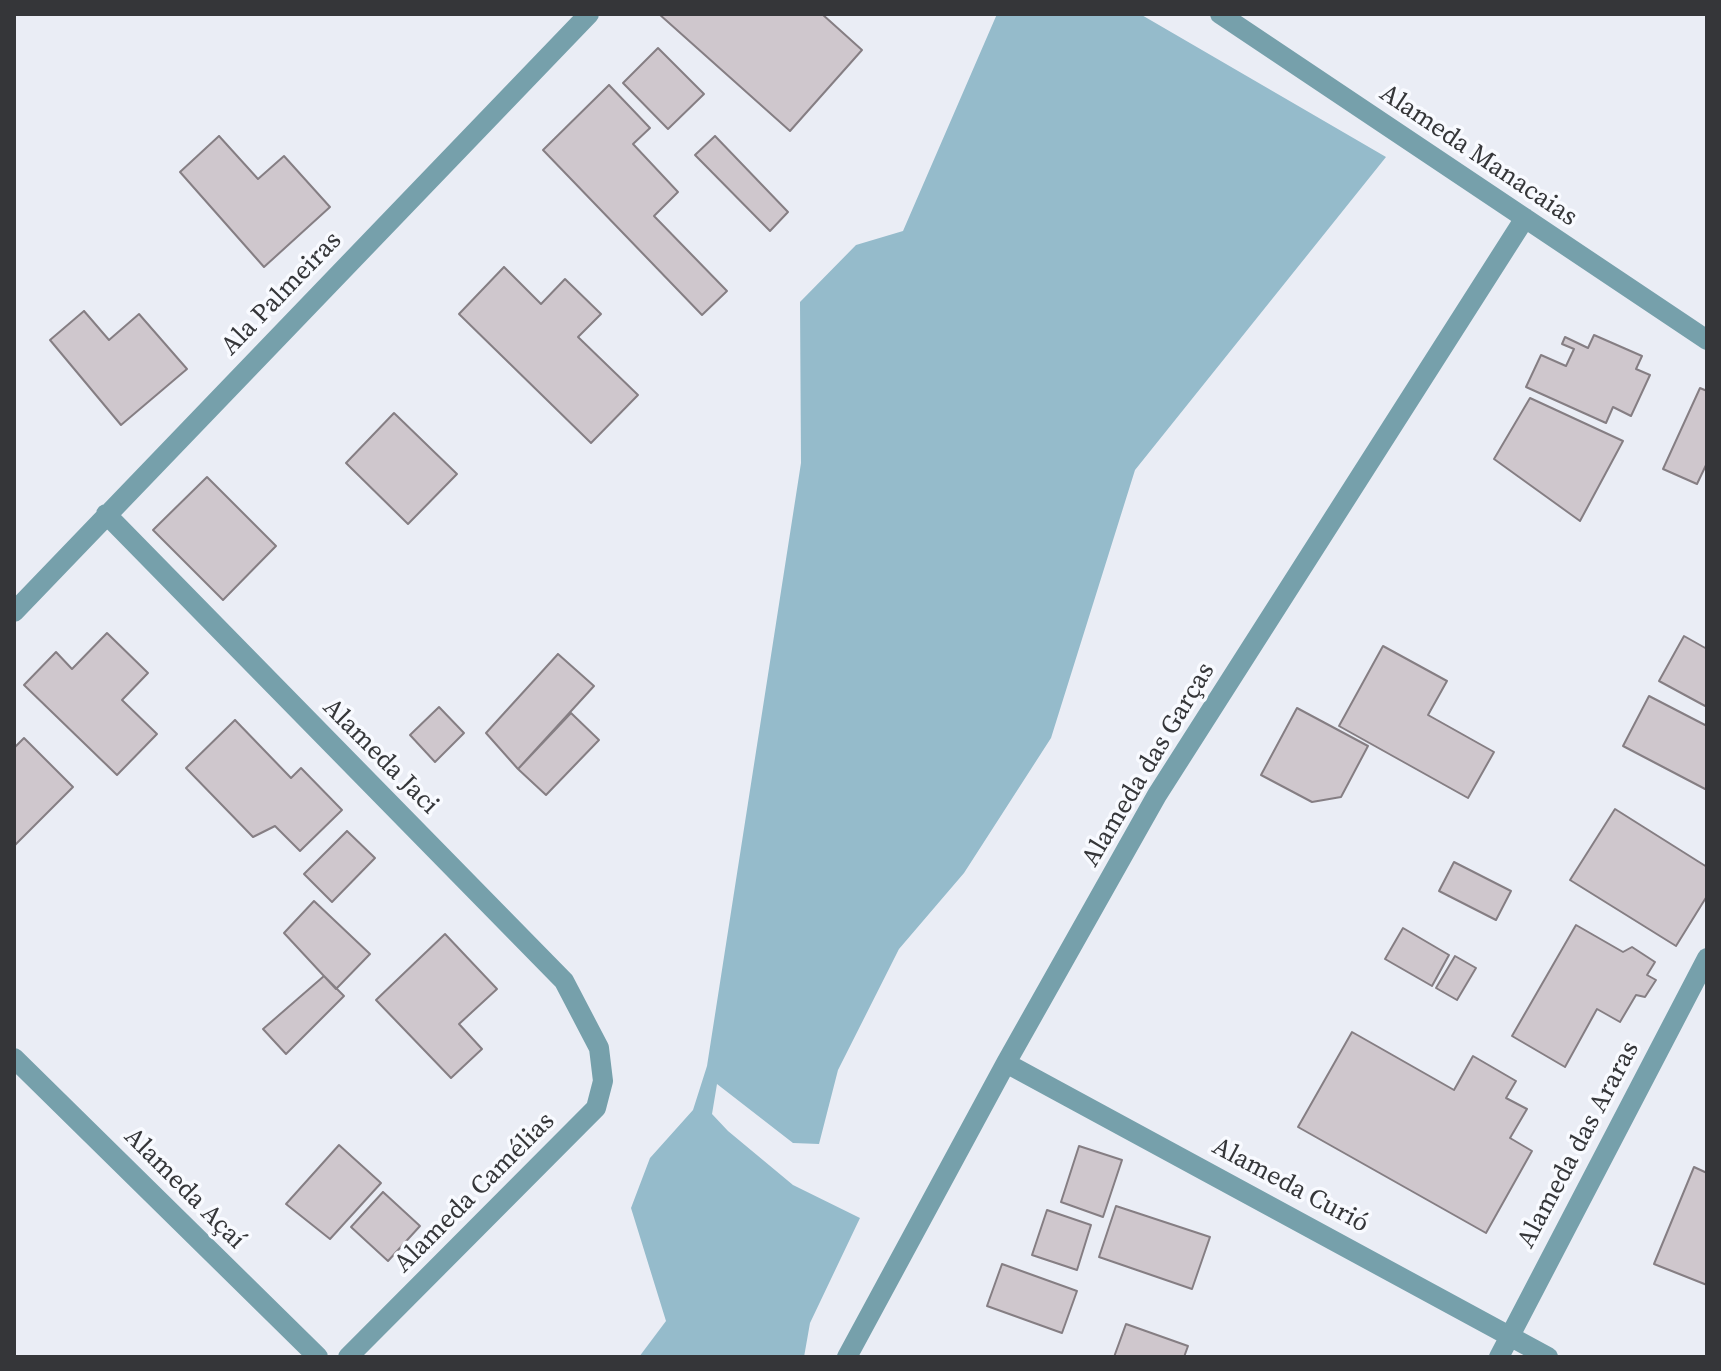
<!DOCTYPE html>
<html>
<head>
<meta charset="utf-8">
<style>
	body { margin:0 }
	#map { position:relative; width:1721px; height:1371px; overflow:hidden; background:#eaedf5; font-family:"Source Serif 4",serif }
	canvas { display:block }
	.frame { position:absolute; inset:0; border:16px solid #353639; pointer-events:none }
</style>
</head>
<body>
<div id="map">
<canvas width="1721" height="1371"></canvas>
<div class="frame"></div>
</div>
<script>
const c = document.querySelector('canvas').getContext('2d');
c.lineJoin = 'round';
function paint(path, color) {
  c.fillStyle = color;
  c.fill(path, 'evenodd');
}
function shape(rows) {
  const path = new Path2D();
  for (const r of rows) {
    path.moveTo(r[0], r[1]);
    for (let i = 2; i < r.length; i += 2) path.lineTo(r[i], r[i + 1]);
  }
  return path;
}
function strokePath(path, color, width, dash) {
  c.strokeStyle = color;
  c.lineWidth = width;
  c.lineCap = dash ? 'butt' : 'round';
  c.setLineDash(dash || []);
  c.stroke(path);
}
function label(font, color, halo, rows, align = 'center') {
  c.font = font + ' "Source Serif 4",serif';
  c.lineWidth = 7;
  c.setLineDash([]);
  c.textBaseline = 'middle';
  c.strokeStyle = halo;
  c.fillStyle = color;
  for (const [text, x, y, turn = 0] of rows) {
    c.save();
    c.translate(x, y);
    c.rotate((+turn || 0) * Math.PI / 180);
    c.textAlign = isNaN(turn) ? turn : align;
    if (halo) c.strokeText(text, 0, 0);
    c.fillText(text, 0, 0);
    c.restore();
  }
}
const water = shape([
	[997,14,1140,14,1386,157,1135,470,1051,738,964,873,899,949,838,1070,819,1144,793,1143,717,1084,712,1114,728,1131,793,1185,860,1218,810,1323,804,1357,639,1357,666,1321,631,1208,650,1158,693,1110,707,1066,801,463,800,302,856,245,903,231]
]);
const building = shape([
	[659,14,822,14,862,50,790,131,659,14],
	[658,48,704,94,668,129,623,83,658,48],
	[609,85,650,128,633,144,678,192,654,216,727,291,702,315,543,150,609,85],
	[219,136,258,179,284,156,330,207,264,267,180,172,219,136],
	[715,136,788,212,770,231,695,155,715,136],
	[504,267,541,304,565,279,601,314,578,337,638,395,591,443,459,314,504,267],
	[84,311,109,340,139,314,187,369,121,425,50,340,84,311],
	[1594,335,1642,356,1636,369,1650,375,1631,416,1613,407,1606,423,1526,387,1541,355,1566,366,1574,349,1562,344,1565,337,1588,348,1594,335],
	[1700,388,1707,391,1707,463,1697,484,1663,469,1700,388],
	[1530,398,1623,441,1580,521,1494,459,1530,398],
	[394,413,457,474,408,524,346,463,394,413],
	[207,477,276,546,223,600,153,530,207,477],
	[107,633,148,673,122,700,157,734,117,775,24,685,56,652,72,669,107,633],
	[1684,636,1707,649,1707,707,1659,681,1684,636],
	[1383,646,1447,681,1428,715,1494,752,1468,798,1339,726,1383,646],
	[558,654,594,686,518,769,486,733,558,654],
	[1649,696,1707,726,1707,790,1623,746,1649,696],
	[439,707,464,733,435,762,410,735,439,707],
	[1297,708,1368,746,1341,797,1312,802,1261,775,1297,708],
	[571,713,599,740,546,795,518,769,571,713],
	[235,720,291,778,301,768,342,810,300,851,275,826,253,837,186,768,235,720],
	[24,738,73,787,14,846,14,748,24,738],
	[1615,809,1707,867,1707,896,1676,946,1570,880,1615,809],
	[347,831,375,858,332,902,304,874,347,831],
	[1454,862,1511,891,1496,920,1439,891,1454,862],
	[314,901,370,954,336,989,284,933,314,901],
	[1576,925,1623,952,1632,947,1655,962,1647,975,1656,980,1645,997,1636,995,1620,1022,1597,1009,1565,1067,1512,1036,1576,925],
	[1403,928,1449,955,1432,986,1385,959,1403,928],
	[445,934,497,989,459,1024,482,1049,451,1078,376,1000,445,934],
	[1455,956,1476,968,1457,1000,1436,988,1455,956],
	[324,976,344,996,286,1054,263,1029,324,976],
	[1352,1032,1454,1090,1473,1056,1516,1081,1506,1098,1527,1109,1510,1138,1532,1151,1486,1233,1298,1127,1352,1032],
	[339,1145,381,1183,330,1239,286,1204,339,1145],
	[1079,1146,1122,1160,1103,1217,1061,1202,1079,1146],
	[1694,1167,1707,1173,1707,1285,1654,1264,1694,1167],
	[383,1192,420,1226,388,1261,351,1227,383,1192],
	[1116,1206,1210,1237,1192,1289,1099,1257,1116,1206],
	[1047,1210,1091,1225,1077,1270,1032,1255,1047,1210],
	[1002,1264,1077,1291,1062,1333,987,1306,1002,1264],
	[1126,1324,1188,1346,1184,1357,1114,1357,1126,1324]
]);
const minor = shape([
	[1220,14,1707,340],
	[106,514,564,981,599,1048,603,1081,596,1108,348,1357],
	[14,612,589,14],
	[14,1058,318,1357],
	[1006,1063,1548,1357],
	[847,1357,1006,1063,1157,795,1525,218],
	[1499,1357,1707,958]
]);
const streetNames = [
	["Alameda Manacaias",1478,156,34],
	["Ala Palmeiras",282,294,-46],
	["Alameda Jaci",380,757,45],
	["Alameda das Garças",1149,765,-59],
	["Alameda das Araras",1579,1145,-62],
	["Alameda Curió",1290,1186,28],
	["Alameda Açaí",184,1189,45],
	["Alameda Camélias",475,1193,-45]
];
paint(water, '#95bbcb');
paint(building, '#cfc7cd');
strokePath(building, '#857e83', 2);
strokePath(minor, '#76a0ab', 20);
label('26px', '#353639', '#f8faff', streetNames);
</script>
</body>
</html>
